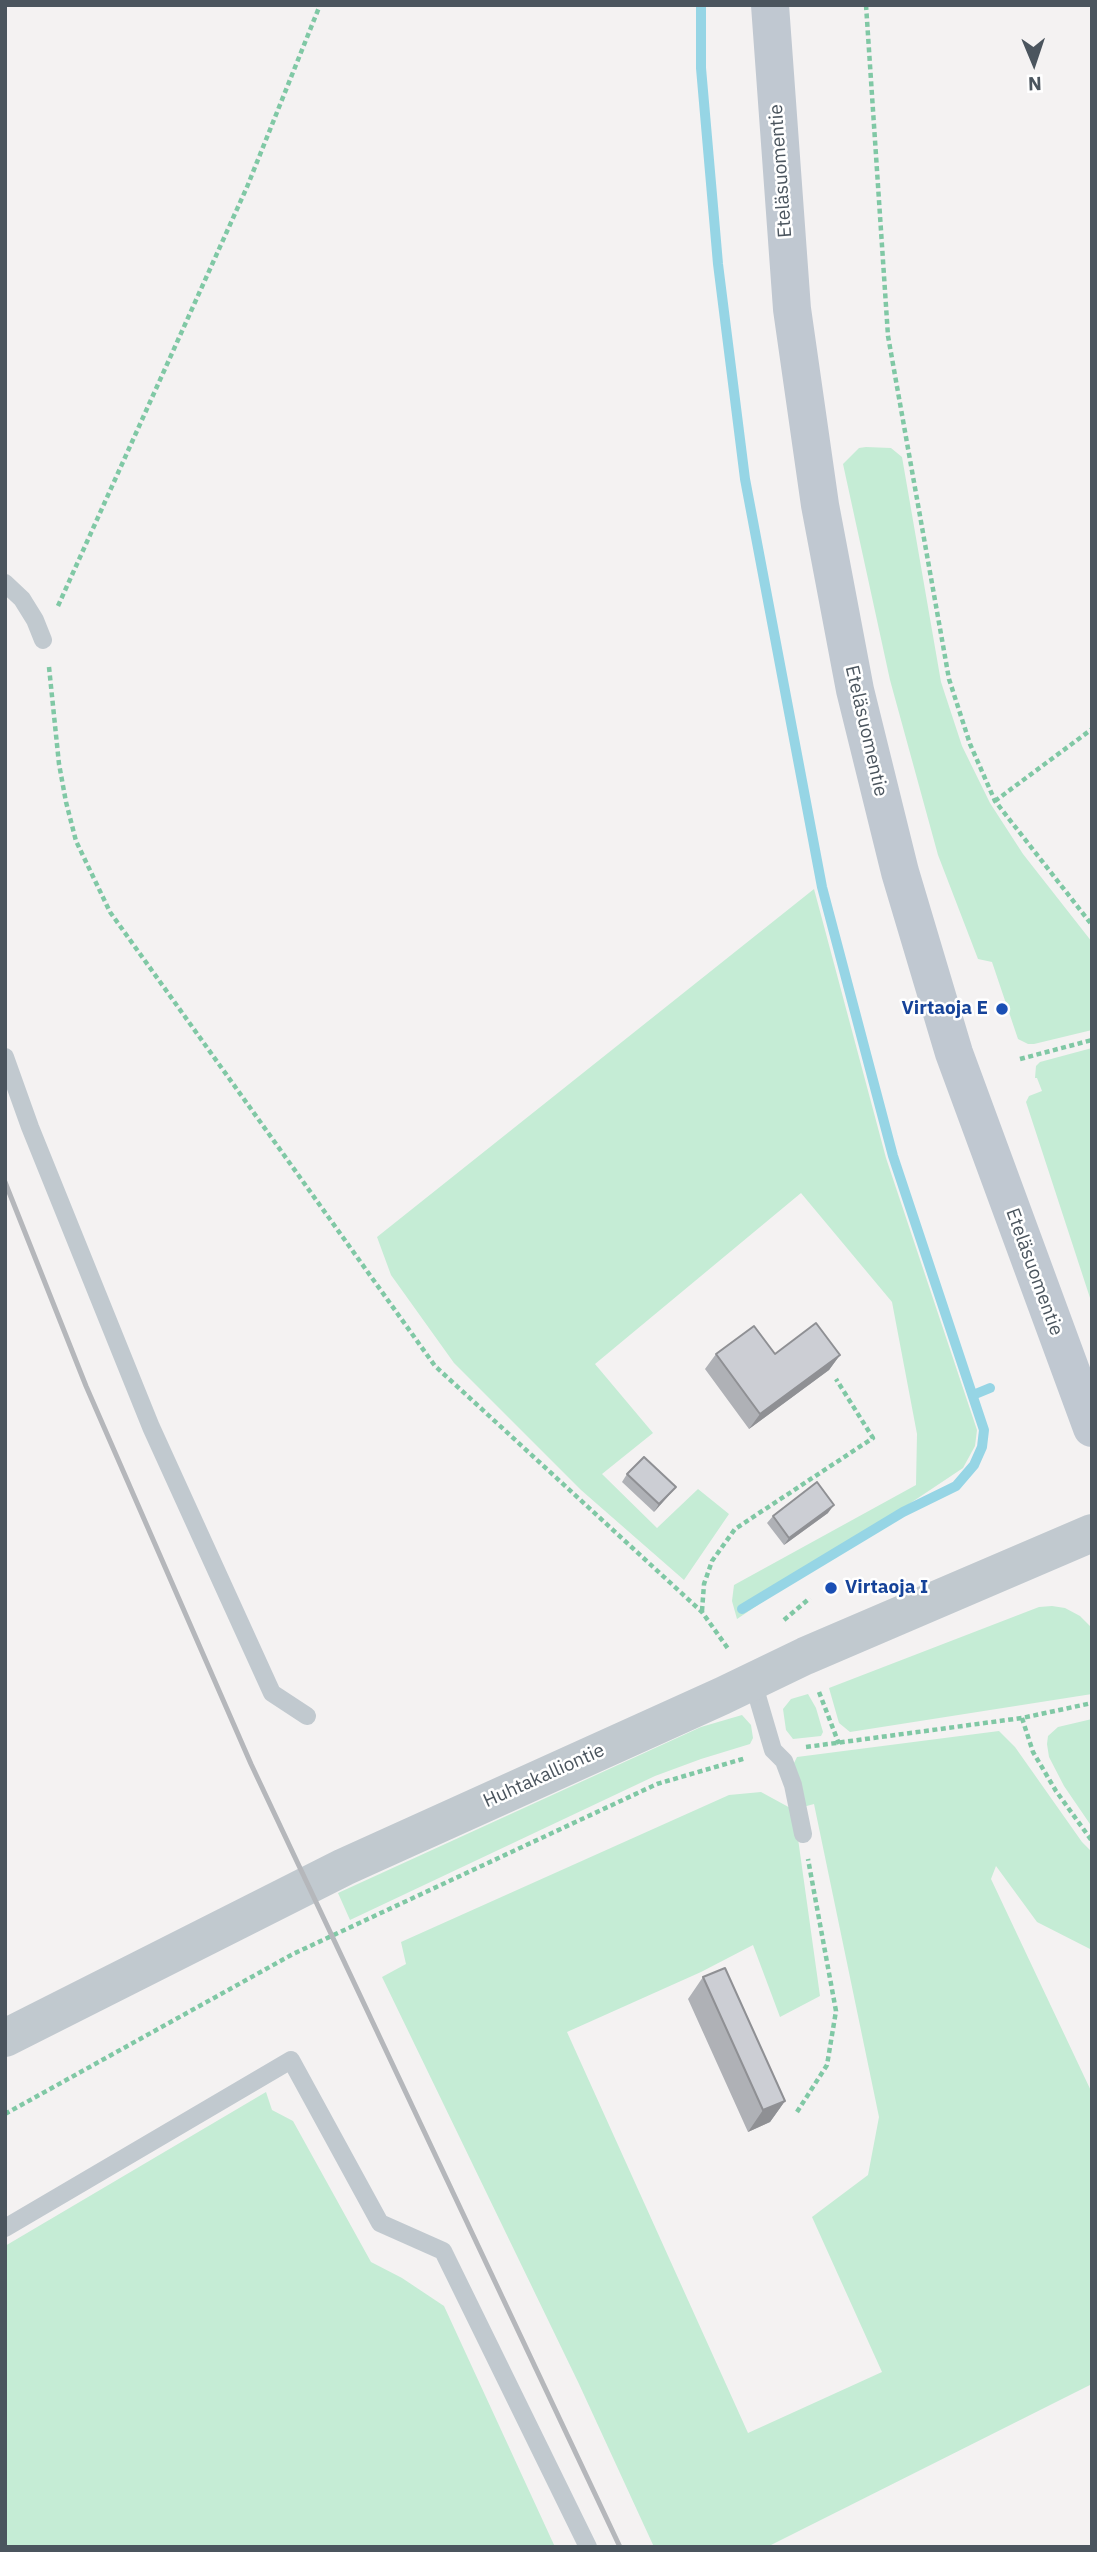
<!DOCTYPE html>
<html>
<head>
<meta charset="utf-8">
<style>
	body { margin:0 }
	#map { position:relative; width:1097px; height:2552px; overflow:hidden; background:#f4f2f2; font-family:"IBM Plex Sans",sans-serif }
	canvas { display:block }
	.frame { position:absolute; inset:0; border:7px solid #4b555e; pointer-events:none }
	.north { position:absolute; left:999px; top:28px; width:70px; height:70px; -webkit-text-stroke:5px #fff; paint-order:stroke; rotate:178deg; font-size:19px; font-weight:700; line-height:28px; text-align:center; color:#4b555e }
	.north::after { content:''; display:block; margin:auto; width:24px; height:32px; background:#4b555e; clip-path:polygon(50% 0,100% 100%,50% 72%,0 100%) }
</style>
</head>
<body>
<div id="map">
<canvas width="1097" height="2552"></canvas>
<div class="frame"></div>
<div class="north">N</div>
</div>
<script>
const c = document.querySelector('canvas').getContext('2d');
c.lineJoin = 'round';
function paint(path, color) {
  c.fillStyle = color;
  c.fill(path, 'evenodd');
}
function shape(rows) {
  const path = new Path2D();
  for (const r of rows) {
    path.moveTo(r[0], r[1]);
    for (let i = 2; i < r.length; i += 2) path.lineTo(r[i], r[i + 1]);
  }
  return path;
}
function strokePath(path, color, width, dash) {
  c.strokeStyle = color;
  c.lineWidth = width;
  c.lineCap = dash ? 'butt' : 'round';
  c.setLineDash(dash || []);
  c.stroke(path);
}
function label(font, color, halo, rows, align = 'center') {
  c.font = font + ' "IBM Plex Sans",sans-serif';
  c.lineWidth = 5;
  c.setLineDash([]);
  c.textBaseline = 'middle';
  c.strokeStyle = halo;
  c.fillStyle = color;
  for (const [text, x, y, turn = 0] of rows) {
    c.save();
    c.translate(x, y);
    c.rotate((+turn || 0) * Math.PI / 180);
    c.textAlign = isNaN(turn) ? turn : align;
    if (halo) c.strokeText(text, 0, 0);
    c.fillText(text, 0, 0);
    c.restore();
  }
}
const green = shape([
	[866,447,891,448,902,457,941,682,962,746,990,803,1023,854,1092,942,1092,1030,1034,1044,1028,1044,1018,1039,992,962,978,959,938,855,890,680,843,464,859,448],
	[814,889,886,1158,977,1430,975,1446,963,1468,737,1619,732,1601,734,1585,916,1485,917,1434,892,1302,801,1193,595,1364,653,1433,602,1474,657,1528,698,1489,729,1514,684,1580,581,1490,454,1363,391,1275,377,1237],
	[1092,1048,1092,1304,1026,1102,1029,1096,1042,1091,1037,1078,1035,1078,1036,1066,1040,1062],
	[1052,1606,1065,1608,1080,1616,1092,1628,1092,1694,850,1732,839,1723,829,1688,1039,1607],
	[808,1694,816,1708,823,1732,821,1736,793,1739,786,1730,783,1709,791,1699],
	[742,1715,751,1725,753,1738,750,1744,701,1759,655,1776,350,1920,338,1893,701,1727],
	[1092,1719,1092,1827,1064,1786,1049,1757,1047,1744,1048,1736,1058,1727],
	[999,1731,1015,1747,1082,1842,1092,1852,1092,1950,1037,1922,996,1866,991,1879,1092,2093,1092,2384,767,2547,654,2547,579,2384,382,1977,406,1964,401,1942,729,1795,761,1792,794,1810,820,1996,780,2017,753,1945,701,1972,567,2032,748,2433,882,2372,812,2217,868,2175,879,2117,814,1804,803,1807,793,1765,797,1757],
	[266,2092,272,2110,293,2121,371,2262,402,2278,444,2306,555,2547,5,2547,5,2246]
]);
const stream = shape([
	[701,5,701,68,718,264,745,479,822,887,893,1156,984,1430,982,1447,974,1465,956,1486,903,1512,742,1609],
	[973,1395,990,1388]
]);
const path = shape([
	[866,5,888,336,949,679,970,744,995,801,1092,925],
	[58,606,247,187,320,5],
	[49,667,59,764,66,802,76,841,110,912,435,1366,702,1612,729,1650],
	[995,801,1092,729],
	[1020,1059,1092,1040],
	[702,1611,704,1584,712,1561,735,1529,873,1438,836,1379],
	[784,1620,810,1598],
	[819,1692,839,1744],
	[1022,1718,1033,1752,1056,1791,1092,1841],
	[806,1747,1022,1718,1092,1703],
	[797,2112,827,2065,836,2011,808,1859],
	[5,2114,293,1954,657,1784,746,1758]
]);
const service = shape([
	[5,583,22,599,35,620,43,640],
	[5,1057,30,1127,151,1427,272,1693,307,1716],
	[753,1682,773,1750,784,1761,793,1785,803,1834],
	[5,2228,291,2060,380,2223,443,2251,588,2547]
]);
const tertiary = shape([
	[5,2038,344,1867,722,1696,805,1656,1092,1533]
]);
const secondary = shape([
	[770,5,792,309,820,505,855,690,900,872,954,1053,1092,1428]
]);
const rail = shape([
	[5,1182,86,1386,251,1764,620,2547]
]);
const wall = shape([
	[716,1354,775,1354,840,1355,829,1370,749,1429,705,1369],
	[627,1474,676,1487,670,1494,654,1512,622,1482],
	[828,1513,784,1545,767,1523,773,1516],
	[703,1977,785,2101,770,2122,748,2132,688,1999]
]);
const shadedWall = shape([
	[840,1355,829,1370,749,1429,760,1414],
	[676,1487,670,1494,654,1512,659,1504],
	[834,1505,828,1513,784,1545,789,1538],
	[785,2101,770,2122,748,2132,763,2110]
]);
const building = shape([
	[816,1323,840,1355,760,1414,716,1354,754,1326,775,1354,816,1323],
	[644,1457,676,1487,659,1504,627,1474,644,1457],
	[817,1482,834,1505,789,1538,773,1516,817,1482],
	[725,1968,785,2101,763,2110,703,1977,725,1968]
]);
const markers = [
	[1002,1009,7,"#1a4fb4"],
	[831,1588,7,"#1a4fb4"]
];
const streetNames = [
	["Eteläsuomentie",781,171,-94],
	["Eteläsuomentie",866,731,77],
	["Eteläsuomentie",1034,1272,70],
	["Huhtakalliontie",544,1776,-24]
];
const transitNames = [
	["Virtaoja E",988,1009],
	["Virtaoja I",845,1588,"left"]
];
paint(green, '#c5ecd5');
strokePath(stream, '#96d5e5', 10);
strokePath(path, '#80c8a5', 4.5, [5, 3.5]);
strokePath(service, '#c1c9cf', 18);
strokePath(tertiary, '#c1c9cf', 38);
strokePath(secondary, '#c0c8d1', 38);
strokePath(rail, '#b5b7bb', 5);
paint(wall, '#afb1b6');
paint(shadedWall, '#8f9094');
paint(building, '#ccced4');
strokePath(building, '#8f9094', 2);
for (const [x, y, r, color] of markers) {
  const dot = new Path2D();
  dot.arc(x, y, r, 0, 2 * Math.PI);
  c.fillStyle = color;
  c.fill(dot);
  strokePath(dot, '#fff', 2.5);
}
label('19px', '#4b555e', '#fff', streetNames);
label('bold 19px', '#164399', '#fff', transitNames, 'right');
</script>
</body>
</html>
